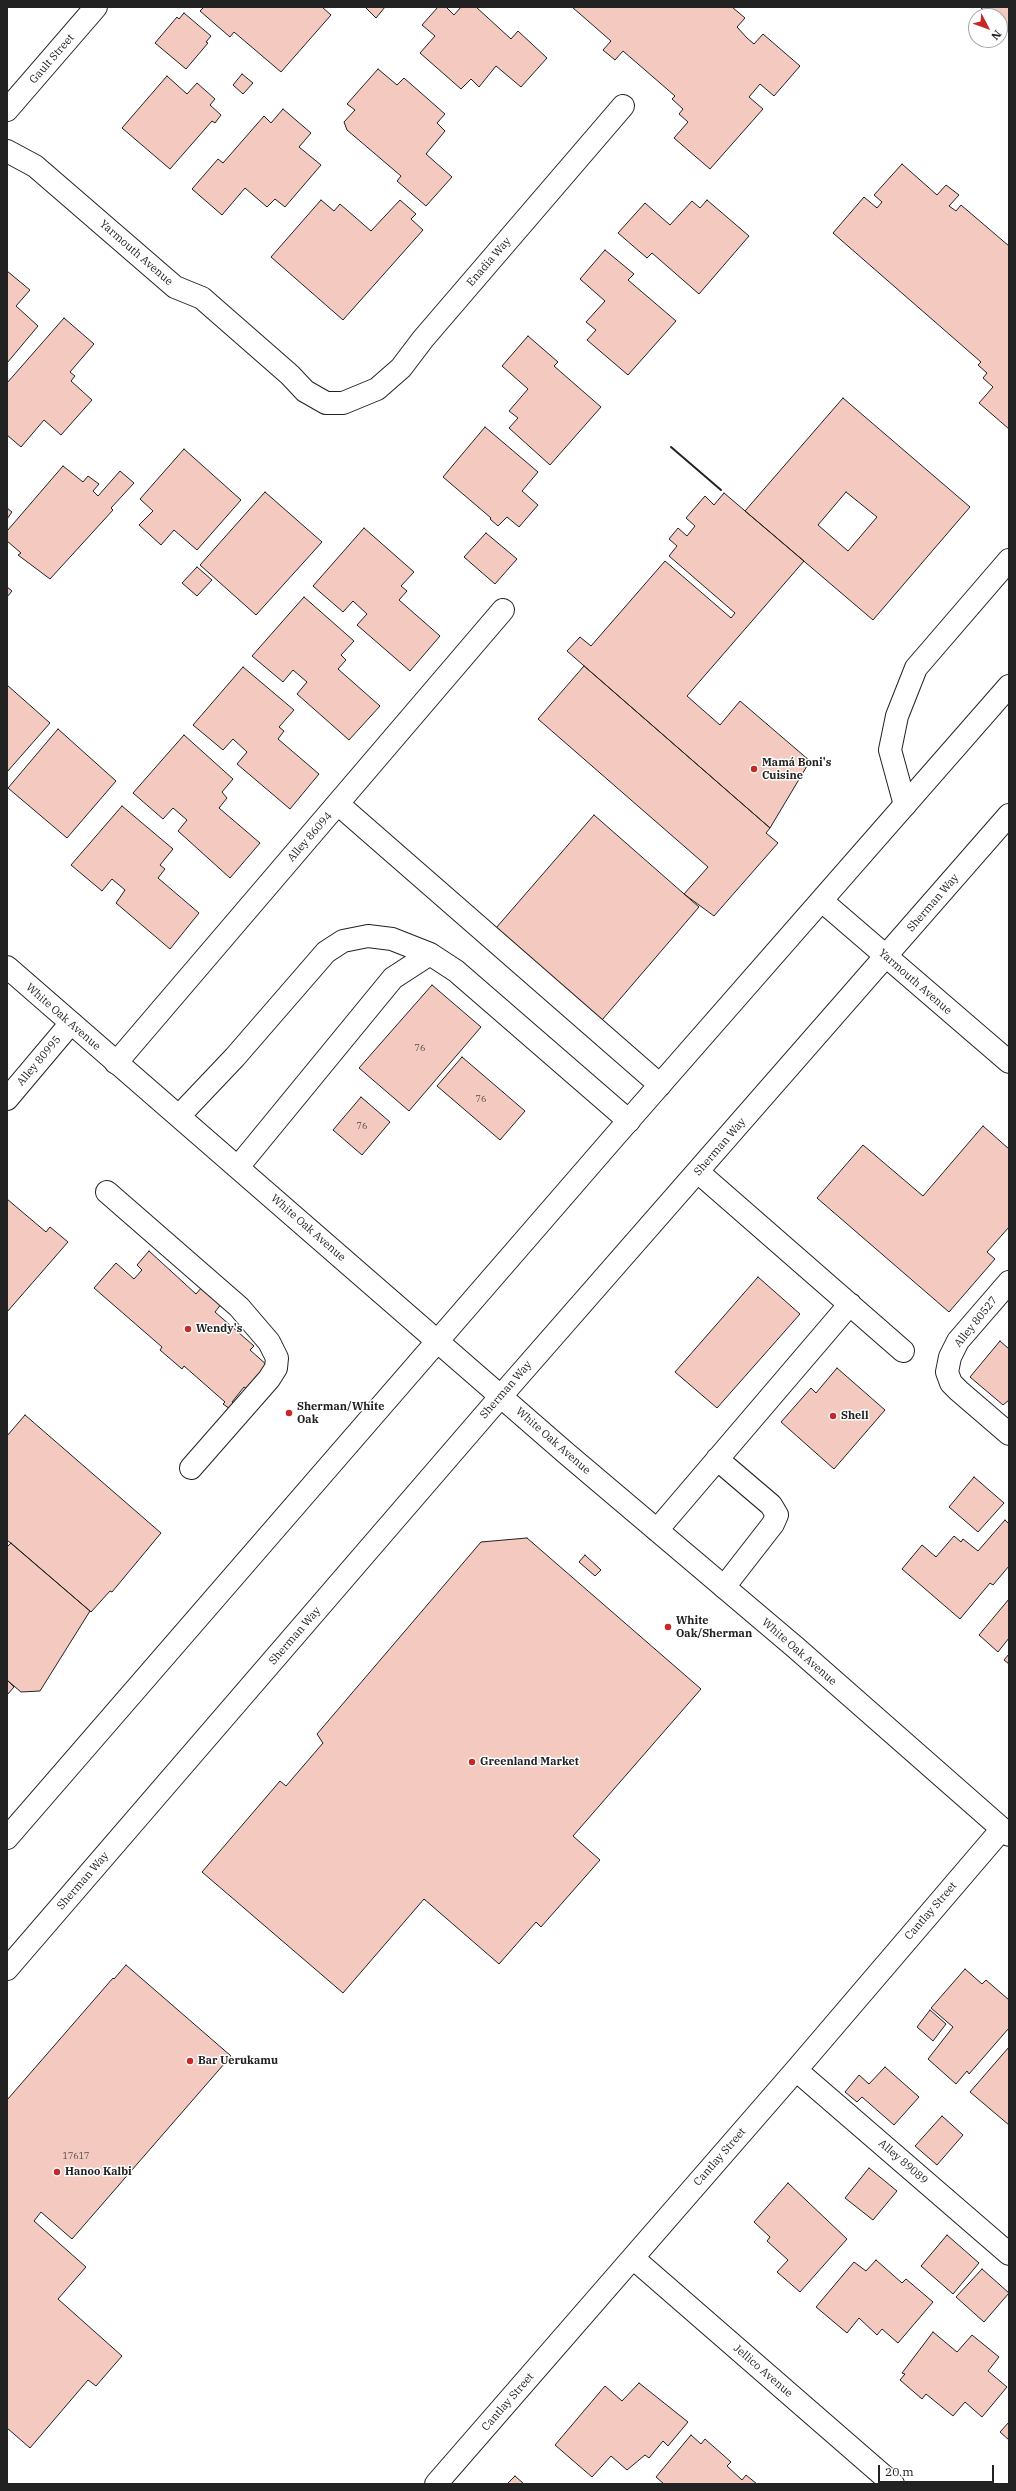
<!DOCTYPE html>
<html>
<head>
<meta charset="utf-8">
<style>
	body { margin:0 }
	#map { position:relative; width:1016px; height:2491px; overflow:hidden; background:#fff; font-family:"IBM Plex Serif",serif }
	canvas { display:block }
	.frame { position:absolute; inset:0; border:8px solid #222; pointer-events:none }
	.north { position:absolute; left:968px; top:8px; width:40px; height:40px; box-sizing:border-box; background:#fff; border:1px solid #a7a7a7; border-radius:50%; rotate:131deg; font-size:11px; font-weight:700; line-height:16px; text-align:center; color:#222 }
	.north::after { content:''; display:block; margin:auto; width:14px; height:18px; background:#c62828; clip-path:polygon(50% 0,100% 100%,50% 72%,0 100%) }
	.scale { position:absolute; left:878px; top:2465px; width:116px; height:18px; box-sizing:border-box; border:2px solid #222; border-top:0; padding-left:5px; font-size:12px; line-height:14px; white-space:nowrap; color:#222; -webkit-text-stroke:3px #fff; paint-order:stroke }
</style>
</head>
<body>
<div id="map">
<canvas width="1016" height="2491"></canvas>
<div class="frame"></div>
<div class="north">N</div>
<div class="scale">20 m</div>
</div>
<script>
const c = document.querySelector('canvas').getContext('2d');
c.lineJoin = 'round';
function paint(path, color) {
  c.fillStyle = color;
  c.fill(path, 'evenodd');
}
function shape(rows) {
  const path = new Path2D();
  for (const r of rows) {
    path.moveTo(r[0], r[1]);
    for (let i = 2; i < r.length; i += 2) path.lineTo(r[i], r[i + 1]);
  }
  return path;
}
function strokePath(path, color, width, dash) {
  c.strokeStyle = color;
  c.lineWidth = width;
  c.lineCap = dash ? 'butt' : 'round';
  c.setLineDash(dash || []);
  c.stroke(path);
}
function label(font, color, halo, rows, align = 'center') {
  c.font = font + ' "IBM Plex Serif",serif';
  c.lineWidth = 3;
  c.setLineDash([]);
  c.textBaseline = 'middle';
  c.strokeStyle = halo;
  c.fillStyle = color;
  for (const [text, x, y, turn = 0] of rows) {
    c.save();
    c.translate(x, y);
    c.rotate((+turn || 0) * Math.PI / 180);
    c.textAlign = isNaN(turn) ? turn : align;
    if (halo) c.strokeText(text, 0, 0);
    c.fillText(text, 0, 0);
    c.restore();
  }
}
const building = shape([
	[204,7,322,7,331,15,281,72,234,32,230,37,200,11,204,7],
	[365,7,385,7,376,18,365,7],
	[438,7,446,7,454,15,461,7,476,7,511,39,518,31,547,58,521,87,496,66,479,87,471,79,461,89,420,53,435,36,422,25,438,7],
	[572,7,732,7,745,18,737,27,747,38,754,44,763,34,800,66,774,96,760,84,749,97,763,109,710,169,674,138,688,122,679,114,683,109,672,99,675,96,623,51,615,60,603,50,611,41,572,7],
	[980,7,1009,7,1009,32,1000,25,1000,16,990,16,980,7],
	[184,13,211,36,206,42,208,43,186,69,155,43,177,17,179,19,184,13],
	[378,69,397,85,404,78,445,114,437,123,445,131,426,154,452,177,426,206,397,181,401,176,347,130,344,122,355,110,347,104,378,69],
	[242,74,253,83,243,94,233,85,242,74],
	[167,76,187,94,197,83,215,99,210,105,221,115,215,123,212,121,170,169,122,128,167,76],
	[283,109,311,133,299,147,321,165,285,207,275,199,267,207,245,188,222,215,192,189,218,159,223,163,264,116,271,123,283,109],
	[902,164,937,195,946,185,959,195,949,206,956,211,961,205,1009,246,1009,429,979,403,993,387,983,378,987,373,978,365,981,362,833,233,864,197,877,208,882,202,874,195,902,164],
	[321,200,334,211,340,204,371,231,400,200,416,214,411,219,423,230,343,320,271,257,321,200],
	[707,200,749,236,699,294,652,253,647,258,618,233,645,203,670,225,692,201,700,208,707,200],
	[605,250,634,274,628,280,676,321,628,375,587,340,596,330,586,322,605,301,580,279,605,250],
	[7,271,30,290,16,306,38,326,7,363,7,271],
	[64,318,94,344,70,372,75,376,71,381,92,400,61,435,44,420,21,447,7,435,7,383,64,318],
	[528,336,558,362,554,366,601,407,550,465,509,428,518,418,509,411,528,389,502,366,528,336],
	[843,398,970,507,873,620,745,511,843,398],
	[846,492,877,517,848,551,818,525,846,492],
	[485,427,538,472,522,491,538,505,519,527,507,517,498,526,490,519,491,518,443,477,485,427],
	[184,449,241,500,197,550,174,530,161,545,139,525,153,511,140,499,184,449],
	[63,466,83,482,88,476,99,484,93,491,98,496,120,471,134,483,111,508,113,510,50,579,18,555,21,553,7,541,7,531,63,466],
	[265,492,322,542,256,615,200,565,265,492],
	[724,493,804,561,687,696,720,725,740,701,810,761,770,828,567,651,580,637,591,646,665,561,731,618,735,613,669,556,677,546,669,539,678,528,687,536,695,526,686,518,705,496,714,505,724,493],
	[7,508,12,512,7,519,7,508],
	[364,528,414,572,401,586,407,591,399,600,440,636,410,671,357,625,367,614,353,601,343,612,313,586,364,528],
	[486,533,517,559,495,584,464,557,486,533],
	[197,567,212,580,197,596,182,583,197,567],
	[7,587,12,591,7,597,7,587],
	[304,597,354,641,341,655,346,660,338,669,380,706,349,740,297,694,307,682,293,670,283,682,252,656,304,597],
	[584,666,770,828,766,833,778,843,714,916,684,894,708,867,538,719,584,666],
	[243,667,294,710,279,727,284,731,278,739,319,774,290,809,237,764,247,752,233,739,223,750,193,725,243,667],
	[7,685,50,723,7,772,7,685],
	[58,729,116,781,67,838,8,788,58,729],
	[184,735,233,779,222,792,227,798,219,808,260,843,230,878,178,831,187,820,173,808,163,819,133,793,184,735],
	[122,806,173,849,160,865,165,869,158,878,199,913,170,949,116,903,125,890,112,879,102,891,71,865,122,806],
	[594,815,699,907,602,1020,496,928,594,815],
	[432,985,481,1027,409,1111,359,1068,432,985],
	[462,1057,525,1111,500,1140,437,1086,462,1057],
	[361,1097,390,1122,362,1155,333,1130,361,1097],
	[983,1126,1009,1149,1009,1227,987,1252,995,1259,949,1312,817,1198,863,1145,923,1196,983,1126],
	[7,1199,46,1232,50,1227,68,1242,7,1312,7,1199],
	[149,1251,196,1294,203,1286,222,1303,215,1312,254,1346,250,1350,268,1366,247,1389,244,1387,232,1402,234,1404,230,1409,223,1404,225,1402,184,1366,182,1369,160,1350,162,1347,94,1288,116,1263,134,1279,142,1270,137,1265,149,1251],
	[758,1277,800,1314,717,1408,675,1372,758,1277],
	[1000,1341,1009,1349,1009,1400,1003,1405,970,1377,1000,1341],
	[837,1368,885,1410,834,1469,781,1422,811,1388,816,1393,837,1368],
	[25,1415,161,1533,112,1592,110,1591,91,1612,7,1540,7,1436,25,1415],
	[974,1477,1004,1503,978,1532,949,1507,974,1477],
	[1005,1520,1009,1524,1009,1566,993,1585,990,1583,960,1619,902,1569,922,1545,936,1557,954,1536,961,1542,963,1539,978,1551,1005,1520],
	[527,1538,701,1689,573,1836,600,1860,541,1927,536,1922,499,1964,424,1899,343,1993,202,1872,280,1781,286,1786,323,1743,317,1734,481,1542,527,1538],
	[11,1543,90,1611,40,1691,21,1692,7,1680,7,1547,11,1543],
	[585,1555,601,1570,595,1576,579,1562,585,1555],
	[1009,1599,1009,1638,998,1652,979,1635,1009,1599],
	[1009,1654,1009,1664,1004,1660,1009,1654],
	[7,1680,14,1687,7,1695,7,1680],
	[126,1965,231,2056,72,2239,41,2212,34,2221,86,2267,58,2299,122,2356,96,2386,88,2380,30,2448,7,2428,7,2100,113,1978,114,1979,126,1965],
	[965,1969,982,1984,986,1980,1009,2000,1009,2028,969,2074,967,2071,956,2084,928,2059,953,2027,931,2008,965,1969],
	[930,2010,946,2024,933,2041,917,2027,930,2010],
	[1009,2047,1009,2125,970,2092,1009,2047],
	[885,2067,919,2097,894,2125,862,2097,857,2102,845,2092,859,2075,869,2084,885,2067],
	[942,2116,963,2135,937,2165,915,2146,942,2116],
	[869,2168,897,2191,873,2220,845,2198,869,2168],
	[788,2183,847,2239,800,2292,777,2272,788,2260,767,2241,770,2237,754,2222,788,2183],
	[947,2235,979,2263,953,2294,921,2266,947,2235],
	[876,2260,902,2283,906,2279,933,2302,898,2343,882,2329,877,2335,859,2318,847,2333,816,2307,854,2262,866,2271,876,2260],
	[982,2269,1009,2293,984,2322,956,2297,982,2269],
	[933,2332,957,2352,972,2335,999,2357,988,2371,1007,2387,982,2417,965,2402,953,2416,926,2394,922,2399,900,2380,905,2374,902,2373,933,2332],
	[639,2383,688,2422,668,2446,663,2441,649,2458,645,2455,627,2470,611,2456,592,2477,555,2445,605,2386,622,2401,639,2383],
	[1009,2422,1009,2440,1000,2432,1009,2422],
	[691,2435,701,2444,705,2439,731,2462,727,2466,742,2480,746,2475,757,2484,664,2484,656,2477,691,2435],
	[515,2476,524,2484,507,2484,515,2476]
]);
const minor = shape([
	[7,110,96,7],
	[7,151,35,166,175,287,202,298,290,375,305,391,326,403,343,403,377,389,401,368,423,339,623,106],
	[338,804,660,1085],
	[905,805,890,750,897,716,916,668,1009,560],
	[822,901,1009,1062],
	[116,1063,503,610],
	[7,1099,71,1023],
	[180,1115,235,1057,326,952,343,941,368,936,392,939,430,954,456,971,629,1121],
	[238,1167,393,978,430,954],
	[698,1172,903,1351],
	[107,1192,239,1307,269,1342,277,1358,276,1368,269,1379,191,1468],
	[1009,1282,958,1341,950,1357,947,1372,951,1383,959,1391,1009,1434],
	[717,1459,771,1505,777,1515,773,1524,724,1587],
	[657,1530,850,1304],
	[796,2070,1009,2254],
	[633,2258,893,2484],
	[436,2484,796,2070,1002,1829]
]);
const major = shape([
	[7,967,567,1454,795,1647,1009,1835],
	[7,1838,616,1135,1009,686],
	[7,1969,501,1396,1009,815]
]);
const wall = shape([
	[671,447,721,490]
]);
const markers = [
	[754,769,4,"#c62828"],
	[188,1329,4,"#c62828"],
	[289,1413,4,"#c62828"],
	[833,1416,4,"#c62828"],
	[668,1627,4,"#c62828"],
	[472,1762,4,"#c62828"],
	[190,2061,4,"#c62828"],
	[57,2172,4,"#c62828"]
];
const numberNames = [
	["76",420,1048],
	["76",481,1099],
	["76",362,1126],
	["17617",76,2156]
];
const streetNames = [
	["Gault Street",52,59,-49],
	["Yarmouth Avenue",136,253,41],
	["Enadia Way",489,262,-49],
	["Alley 86094",310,837,-49],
	["Sherman Way",933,903,-49],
	["Yarmouth Avenue",915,982,41],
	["White Oak Avenue",63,1017,41],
	["Alley 80995",39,1061,-50],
	["Sherman Way",720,1147,-49],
	["White Oak Avenue",308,1228,41],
	["Alley 80527",976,1322,-51],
	["Sherman Way",506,1390,-49],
	["White Oak Avenue",553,1441,41],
	["Sherman Way",295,1636,-49],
	["White Oak Avenue",799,1652,41],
	["Sherman Way",83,1881,-49],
	["Cantlay Street",931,1911,-49],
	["Cantlay Street",720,2157,-49],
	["Alley 89089",903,2162,41],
	["Jellico Avenue",763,2371,41],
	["Cantlay Street",508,2402,-49]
];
const poiNames = [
	["Mamá Boni's",762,763],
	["Cuisine",762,776],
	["Wendy's",196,1329],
	["Sherman/White",297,1407],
	["Oak",297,1420],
	["Shell",841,1416],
	["White",676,1621],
	["Oak/Sherman",676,1634],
	["Greenland Market",480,1762],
	["Bar Uerukamu",198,2061],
	["Hanoo Kalbi",65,2172]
];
paint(building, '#f3c9c0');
strokePath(building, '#222', 1);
strokePath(minor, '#222', 24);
strokePath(major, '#222', 24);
strokePath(minor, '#fff', 22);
strokePath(major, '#fff', 22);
strokePath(wall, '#222', 2);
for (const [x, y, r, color] of markers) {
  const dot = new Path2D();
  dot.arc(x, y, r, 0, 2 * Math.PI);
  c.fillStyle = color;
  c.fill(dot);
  strokePath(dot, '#fff', 1.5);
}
label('9px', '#564c4a', null, numberNames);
label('11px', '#222', '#fff', streetNames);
label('bold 11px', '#222', '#fff', poiNames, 'left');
</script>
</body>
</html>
